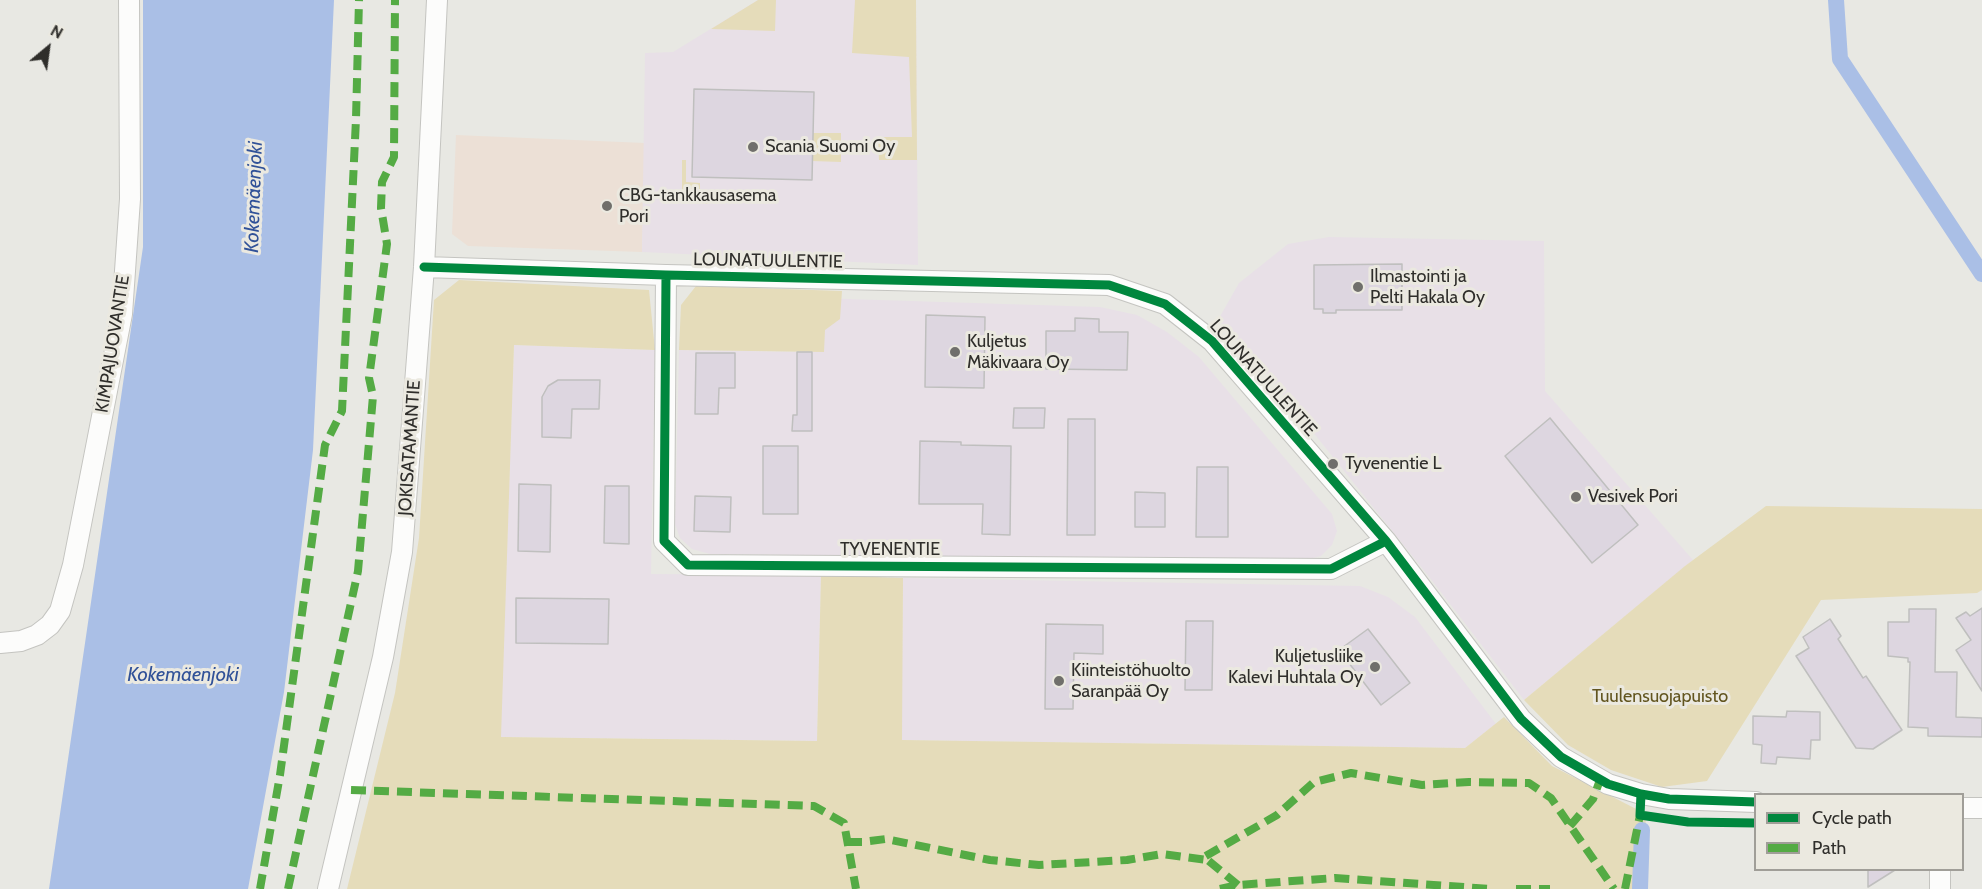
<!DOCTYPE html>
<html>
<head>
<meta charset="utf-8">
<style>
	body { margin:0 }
	#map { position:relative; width:1982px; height:889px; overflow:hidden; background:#e8e8e3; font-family:Cabin,sans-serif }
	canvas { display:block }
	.legend { position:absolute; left:1754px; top:793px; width:210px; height:78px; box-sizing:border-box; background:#ebe9e0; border:2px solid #a09e98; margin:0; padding:8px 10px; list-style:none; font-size:18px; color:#2f2e2b }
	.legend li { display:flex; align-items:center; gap:12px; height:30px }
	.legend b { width:30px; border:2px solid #a09e98 }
	.north { position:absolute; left:18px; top:18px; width:60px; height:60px; -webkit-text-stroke:4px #ebe9e0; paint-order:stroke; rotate:29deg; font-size:16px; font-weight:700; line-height:24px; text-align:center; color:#2f2e2b }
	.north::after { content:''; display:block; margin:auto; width:21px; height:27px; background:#2f2e2b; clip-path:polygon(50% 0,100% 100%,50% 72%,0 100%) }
</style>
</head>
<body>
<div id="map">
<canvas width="1982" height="889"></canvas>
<ul class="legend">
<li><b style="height:8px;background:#00873e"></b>Cycle path</li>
<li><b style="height:8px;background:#54ab44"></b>Path</li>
</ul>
<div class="north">N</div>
</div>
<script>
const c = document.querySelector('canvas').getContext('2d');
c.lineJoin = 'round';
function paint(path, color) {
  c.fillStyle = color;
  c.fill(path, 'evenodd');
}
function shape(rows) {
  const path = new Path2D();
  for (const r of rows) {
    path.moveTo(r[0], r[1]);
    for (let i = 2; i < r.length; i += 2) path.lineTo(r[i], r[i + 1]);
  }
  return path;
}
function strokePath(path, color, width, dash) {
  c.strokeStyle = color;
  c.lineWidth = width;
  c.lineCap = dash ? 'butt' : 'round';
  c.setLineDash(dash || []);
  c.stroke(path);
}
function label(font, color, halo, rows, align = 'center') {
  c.font = font + ' Cabin,sans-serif';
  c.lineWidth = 6;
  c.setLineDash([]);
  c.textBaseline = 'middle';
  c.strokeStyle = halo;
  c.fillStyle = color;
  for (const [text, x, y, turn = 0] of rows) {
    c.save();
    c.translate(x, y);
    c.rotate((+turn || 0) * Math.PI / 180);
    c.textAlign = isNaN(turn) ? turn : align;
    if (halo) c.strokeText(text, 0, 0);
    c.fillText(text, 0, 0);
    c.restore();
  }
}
const commercial = shape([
	[456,135,645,143,642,252,468,246,452,234]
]);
const industrial = shape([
	[758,0,916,0,918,265,642,252,645,53,673,52],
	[1329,237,1544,241,1545,391,1693,560,1524,700,1430,578,1255,360,1218,320,1239,283,1288,244],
	[816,298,1100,307,1137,315,1167,332,1199,357,1332,514,1337,531,1332,545,1321,556,1305,560,710,554,692,549,680,538,675,524,679,350,814,352],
	[514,345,655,350,651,574,821,575,817,741,500,737],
	[903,578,1360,586,1388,597,1415,617,1496,724,1465,748,901,740]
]);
const green = shape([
	[758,0,776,0,775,31,711,29],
	[855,0,916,0,917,160,879,160,878,137,912,137,909,57,852,53],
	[813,133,841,133,841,162,812,161],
	[682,160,686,160,686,182,700,183,700,191,682,190],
	[683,195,711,196,710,204,683,203],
	[459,280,649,290,655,350,514,345,501,737,817,741,821,575,903,578,902,740,1465,748,1504,717,1552,766,1646,814,1643,889,347,889,395,693,419,538,434,300],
	[696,286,842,291,840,319,825,330,824,352,679,350,681,305],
	[1766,506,1982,509,1982,590,1977,593,1821,600,1707,781,1662,787,1611,770,1568,745,1524,700,1685,566]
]);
const water = shape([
	[143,0,334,0,313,450,284,692,248,889,49,889,143,247]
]);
const canal = shape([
	[1836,0,1840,59,1982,274],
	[1640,889,1642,830]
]);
const building = shape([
	[694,89,814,92,812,180,692,177,694,89],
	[1402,264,1402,310,1336,310,1336,313,1323,313,1323,309,1314,309,1314,265,1402,264],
	[926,315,985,317,984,388,925,387,926,315],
	[1075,318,1099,319,1099,332,1128,332,1127,370,1046,369,1046,331,1075,331,1075,318],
	[797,352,812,352,812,431,792,431,793,415,797,415,797,352],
	[696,353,735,353,735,388,719,388,718,414,695,414,696,353],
	[558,380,600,380,599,409,572,409,571,438,542,437,542,397,548,386,558,380],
	[1014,408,1045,408,1044,428,1013,428,1014,408],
	[1550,418,1638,525,1592,563,1505,456,1550,418],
	[1068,419,1095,419,1095,535,1067,535,1068,419],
	[920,441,961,442,961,445,1011,446,1010,535,982,534,983,504,919,504,920,441],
	[763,446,798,446,798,514,763,514,763,446],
	[1197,467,1228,467,1228,537,1196,537,1197,467],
	[519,484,551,485,550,552,518,551,519,484],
	[605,486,629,486,629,544,604,543,605,486],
	[1135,492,1165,493,1165,527,1135,527,1135,492],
	[695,496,731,497,730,532,694,531,695,496],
	[516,598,609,599,608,644,516,643,516,598],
	[1982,608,1982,691,1956,650,1971,640,1956,618,1966,612,1970,616,1982,608],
	[1909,609,1936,609,1935,672,1957,672,1956,717,1982,718,1982,737,1928,736,1928,728,1908,727,1910,662,1908,662,1908,658,1888,656,1888,622,1909,622,1909,609],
	[1830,619,1841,636,1838,639,1863,678,1866,676,1902,730,1873,749,1856,748,1796,656,1809,648,1803,637,1830,619],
	[1186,621,1213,621,1212,690,1185,690,1186,621],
	[1046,624,1103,625,1103,654,1074,653,1073,709,1045,709,1046,624],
	[1368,629,1410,683,1381,705,1339,650,1368,629],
	[1787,711,1820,712,1820,740,1811,740,1810,759,1777,757,1776,764,1761,763,1762,745,1753,744,1753,716,1786,717,1787,711],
	[1868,870,1895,870,1868,887,1868,870]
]);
const minor = shape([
	[424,267,666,275,1109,285,1165,304,1212,341,1386,541,1521,719,1561,757,1608,784,1641,794,1669,799,1756,802],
	[666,275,664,541,688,565,1331,569,1386,541],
	[0,643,21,641,37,635,50,625,60,611,73,565,122,314,130,199,129,0],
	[1962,808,1982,808],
	[328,889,383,657,402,552,424,267,437,0],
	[1940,889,1940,870]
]);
const quiet = shape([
	[351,790,814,806,844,823,856,889],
	[1570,826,1593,799,1600,780],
	[847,842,862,842,886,839,990,860,1039,865,1127,860,1162,854,1207,860],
	[1238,885,1204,857,1277,815,1314,782,1351,773,1422,785,1469,782,1529,783,1551,798,1614,889],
	[260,889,280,775,325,445,342,411,356,119,359,0],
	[288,889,358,571,373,396,369,378,387,244,381,208,382,182,394,157,395,0],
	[1220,889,1238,885,1335,878,1491,889],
	[1516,889,1550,889],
	[1625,889,1640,815]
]);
const cycleway = shape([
	[424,267,666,275,1109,285,1165,304,1212,341,1386,541,1521,719,1561,757,1608,784,1641,794,1669,799,1756,802],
	[666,275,664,541,688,565,1331,569,1386,541],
	[1641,794,1640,815,1688,822,1756,823]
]);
const markers = [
	[753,147,6,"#706f6b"],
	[607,206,6,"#706f6b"],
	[1358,287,6,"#706f6b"],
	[955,352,6,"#706f6b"],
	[1333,464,6,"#706f6b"],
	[1576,497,6,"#706f6b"],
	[1375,667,6,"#706f6b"],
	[1059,681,6,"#706f6b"]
];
const poiNames = [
	["Scania Suomi Oy",765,147],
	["CBG-tankkausasema",619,196],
	["Pori",619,217],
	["Ilmastointi ja",1370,277],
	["Pelti Hakala Oy",1370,298],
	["Kuljetus",967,342],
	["Mäkivaara Oy",967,363],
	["Tyvenentie L",1345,464],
	["Vesivek Pori",1588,497],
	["Kuljetusliike",1363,657,"right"],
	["Kalevi Huhtala Oy",1363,678,"right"],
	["Kiinteistöhuolto",1071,671],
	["Saranpää Oy",1071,692]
];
const streetNames = [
	["LOUNATUULENTIE",768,261,1],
	["KIMPAJUOVANTIE",113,344,-81],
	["LOUNATUULENTIE",1263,378,48],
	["JOKISATAMANTIE",410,448,-86],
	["TYVENENTIE",890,550]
];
const parkNames = [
	["Tuulensuojapuisto",1660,697]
];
const waterNames = [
	["Kokemäenjoki",254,197,-88],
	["Kokemäenjoki",183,675]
];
paint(commercial, '#ece0d6');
paint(industrial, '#e8e0e7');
paint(green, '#e5dcba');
paint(water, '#aabfe6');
strokePath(canal, '#aabfe6', 16);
paint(building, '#ddd6e0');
strokePath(building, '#bfbfbe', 1.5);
strokePath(minor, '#c4c4c0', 22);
strokePath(minor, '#fcfcfb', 20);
strokePath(quiet, '#54ab44', 8, [15, 8]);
strokePath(cycleway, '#00873e', 9);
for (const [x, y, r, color] of markers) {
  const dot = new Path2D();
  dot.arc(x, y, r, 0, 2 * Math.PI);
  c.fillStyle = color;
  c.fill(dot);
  strokePath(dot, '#ebe9e0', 2);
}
label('18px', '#2f2e2b', '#ebe9e0', poiNames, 'left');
label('18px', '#2f2e2b', '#ebe9e0', streetNames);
label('18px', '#62551f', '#ebe9e0', parkNames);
label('italic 20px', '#305198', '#ebe9e0', waterNames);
</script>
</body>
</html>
